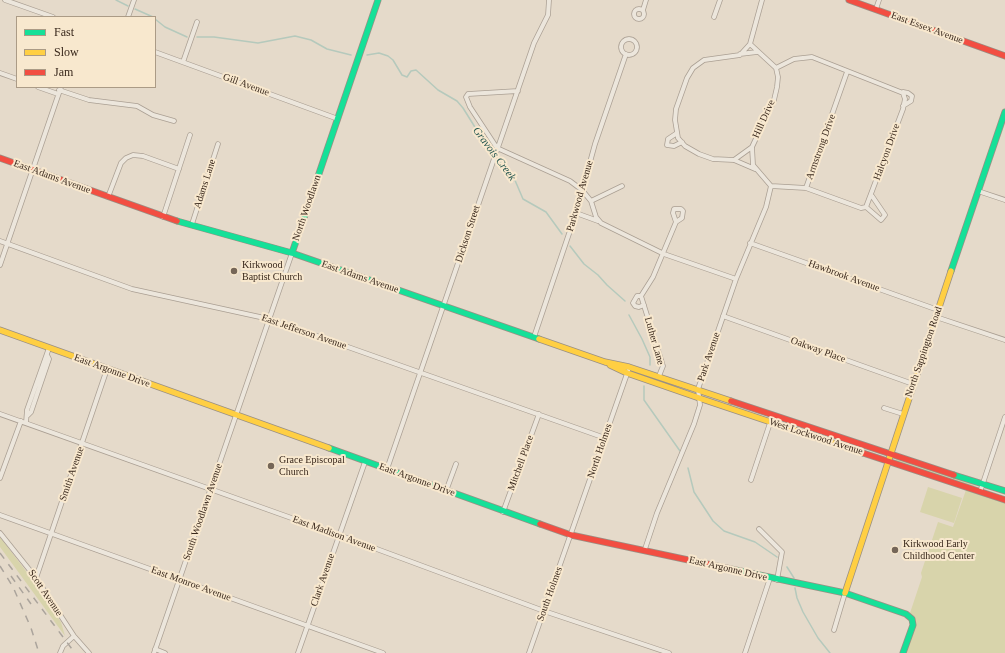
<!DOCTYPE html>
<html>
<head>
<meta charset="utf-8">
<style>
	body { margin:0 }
	#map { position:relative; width:1005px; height:653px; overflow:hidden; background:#e5daca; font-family:Georgia,serif }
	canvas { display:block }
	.legend { position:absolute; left:16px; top:16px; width:140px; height:72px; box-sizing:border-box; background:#f8e8ce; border:1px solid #ab9b86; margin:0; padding:5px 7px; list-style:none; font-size:12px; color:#38271b }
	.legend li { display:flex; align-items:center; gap:8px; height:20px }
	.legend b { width:20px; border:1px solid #ab9b86 }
</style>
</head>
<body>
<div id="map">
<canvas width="1005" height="653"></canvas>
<ul class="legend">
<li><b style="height:5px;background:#16e098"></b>Fast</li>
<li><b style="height:5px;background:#ffcf43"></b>Slow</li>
<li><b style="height:5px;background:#f24e42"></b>Jam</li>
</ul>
</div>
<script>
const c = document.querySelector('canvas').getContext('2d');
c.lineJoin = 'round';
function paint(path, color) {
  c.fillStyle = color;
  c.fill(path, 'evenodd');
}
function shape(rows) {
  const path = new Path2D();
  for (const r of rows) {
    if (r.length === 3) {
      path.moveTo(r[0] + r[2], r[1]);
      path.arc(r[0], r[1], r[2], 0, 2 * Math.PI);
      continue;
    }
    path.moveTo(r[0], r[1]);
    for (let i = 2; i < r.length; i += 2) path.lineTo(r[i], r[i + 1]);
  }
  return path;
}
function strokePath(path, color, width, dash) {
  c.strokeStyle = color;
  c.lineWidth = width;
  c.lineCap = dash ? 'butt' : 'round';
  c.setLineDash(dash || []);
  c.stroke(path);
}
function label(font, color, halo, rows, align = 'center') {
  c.font = font + ' Georgia,serif';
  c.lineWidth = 4;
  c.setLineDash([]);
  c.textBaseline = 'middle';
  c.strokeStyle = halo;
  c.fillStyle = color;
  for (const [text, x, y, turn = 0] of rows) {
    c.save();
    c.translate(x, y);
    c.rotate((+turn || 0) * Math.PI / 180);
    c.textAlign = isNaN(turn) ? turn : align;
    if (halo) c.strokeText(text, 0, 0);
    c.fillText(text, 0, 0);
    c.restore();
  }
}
const green = shape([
	[896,459,919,467,932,468,976,486,972,486,898,462,896,461],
	[928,487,962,498,954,523,920,512],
	[966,490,1005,503,1005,653,904,653,915,623,915,617,910,613,922,577,921,573,938,522,953,527],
	[0,537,32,579,61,622,65,636,0,547]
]);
const stream = shape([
	[116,0,128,6],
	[135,9,153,17],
	[155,19,165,27,187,37],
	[197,37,214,37,258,43,295,36,311,40,327,49,351,55],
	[367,55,379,53,388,56,393,60,402,75,407,77,411,71,416,70,438,90,457,101,463,108,493,156],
	[496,158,514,178,523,199,546,212,562,234],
	[570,246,584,264,598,275,607,285,625,301],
	[629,315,642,339,650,357,650,365],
	[644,386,644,400,680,451],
	[688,468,694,492,713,521,724,531,755,542,777,557],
	[787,567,794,578],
	[795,588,797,598,803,612,818,638,830,653]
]);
const street = shape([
	[5,0,53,17],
	[639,14,5],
	[876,9,879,0],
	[643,10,646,0],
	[128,17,134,0],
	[714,17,720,0],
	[629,47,8],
	[750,44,740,55,704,60,693,68,687,78,676,109,675,120,678,138,685,146,699,154,713,159,734,160,755,169],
	[155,52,338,119],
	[740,54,757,52],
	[183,62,197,22],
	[776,68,794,59,812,57,903,93,905,99,903,109,866,207],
	[0,73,17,79],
	[38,87,58,94],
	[59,90,89,100,137,106,153,115,174,121],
	[518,91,468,94,466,97,470,107,497,148,570,181,582,190,591,201,596,217,601,223,664,254,736,279],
	[903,92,908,93,912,96,911,101,903,106],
	[677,133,668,139,667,145,674,146,682,142],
	[752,147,753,165,771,186],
	[734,160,752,147,774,100,777,87,778,77,776,68,750,44,762,0],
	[771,186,806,188,861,208,866,207,881,220,885,215,872,196],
	[806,188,847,72],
	[978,191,1005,200],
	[108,197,121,163,126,158,133,155,143,156,179,169],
	[591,201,622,186],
	[576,213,598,221],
	[163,217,190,135],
	[192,224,218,144],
	[0,241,132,289,269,319,605,438],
	[750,243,938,310],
	[0,265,61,87],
	[641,296,637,296,633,303,635,306,639,307,644,305],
	[723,316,913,384],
	[936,317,1005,340],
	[534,337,576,213,595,144,626,54],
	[659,376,663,366,641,296,653,277,676,222,682,218,683,211,681,209,674,209,673,213,676,222],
	[884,408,903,414],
	[0,414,339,535,544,611,669,653],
	[28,415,31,412,49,359,47,355],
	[26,423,27,410,49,348],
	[387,469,534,43,548,15,549,0],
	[0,478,21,421],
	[751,480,771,420],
	[446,491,456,464],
	[980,492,1005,417],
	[503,512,539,414],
	[0,515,383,653],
	[759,529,782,552,777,580],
	[0,533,36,578,74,636,89,653],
	[645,549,657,513,694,424,700,405,698,389,736,279,766,207,771,186],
	[36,578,107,369],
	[834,630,845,593],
	[155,649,165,653],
	[60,653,63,646,74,636],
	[154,653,292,253],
	[298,653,365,462],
	[529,653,628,371],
	[745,653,770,578]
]);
const fast = shape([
	[177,221,292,253,539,339],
	[292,253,378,0],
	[951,271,1005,112],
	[329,448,540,524],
	[954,475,1005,491],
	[726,568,845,593,906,614,912,619,913,625,903,653]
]);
const slow = shape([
	[0,330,329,448],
	[539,339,605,362,629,367,731,401],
	[610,365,627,373,699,398,863,453],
	[845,593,951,271]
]);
const jam = shape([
	[849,0,1005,56],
	[0,158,177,221],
	[731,401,954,475],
	[863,453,1005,500],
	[540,524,571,535,726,568]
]);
const rail = shape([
	[0,553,75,653],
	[0,566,13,587,31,628,39,653],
	[11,576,31,604]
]);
const markers = [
	[234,271,4,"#756658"],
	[271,466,4,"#756658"],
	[895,550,4,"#756658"]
];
const streetNames = [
	["East Essex Avenue",927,28,20],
	["Gill Avenue",246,85,20],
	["Hill Drive",764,119,-66],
	["Armstrong Drive",821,147,-70],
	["Halcyon Drive",887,152,-70],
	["East Adams Avenue",52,177,20],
	["Adams Lane",205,184,-72],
	["Parkwood Avenue",580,196,-74],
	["North Woodlawn",307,208,-71],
	["Dickson Street",468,234,-72],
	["Hawbrook Avenue",844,276,20],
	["East Adams Avenue",360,277,19],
	["East Jefferson Avenue",304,332,19],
	["Luther Lane",654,341,74],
	["Oakway Place",818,350,20],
	["North Sappington Road",924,352,-71],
	["Park Avenue",709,357,-71],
	["East Argonne Drive",112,371,20],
	["West Lockwood Avenue",816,437,18],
	["North Holmes",600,451,-71],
	["Mitchell Place",521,463,-70],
	["Smith Avenue",72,474,-71],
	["East Argonne Drive",417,480,20],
	["South Woodlawn Avenue",203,512,-71],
	["East Madison Avenue",334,534,20],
	["East Argonne Drive",728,569,13],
	["Clark Avenue",323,580,-71],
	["East Monroe Avenue",191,584,20],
	["Scott Avenue",45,593,56],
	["South Holmes",550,594,-70]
];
const poiNames = [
	["Kirkwood",242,265],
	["Baptist Church",242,277],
	["Grace Episcopal",279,460],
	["Church",279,472],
	["Kirkwood Early",903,544],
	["Childhood Center",903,556]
];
const waterNames = [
	["Gravois Creek",494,154,53]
];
paint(green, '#d8d4ab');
strokePath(stream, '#b5c9bc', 1.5);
strokePath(street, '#aa9f93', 5.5);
strokePath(fast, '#998f84', 7);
strokePath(slow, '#998f84', 7);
strokePath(jam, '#998f84', 7);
strokePath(street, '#ece6dc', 4);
strokePath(fast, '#16e098', 5.5);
strokePath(slow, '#ffcf43', 5.5);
strokePath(jam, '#f24e42', 5.5);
strokePath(rail, '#aba49c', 1.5, [7, 7]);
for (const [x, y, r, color] of markers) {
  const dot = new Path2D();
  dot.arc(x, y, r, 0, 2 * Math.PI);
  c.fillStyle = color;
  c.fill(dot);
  strokePath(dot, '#f8e8ce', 1.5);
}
label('10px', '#38271b', '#f8e8ce', streetNames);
label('10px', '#38271b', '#f8e8ce', poiNames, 'left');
label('italic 11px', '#295952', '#f8e8ce', waterNames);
</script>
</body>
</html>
